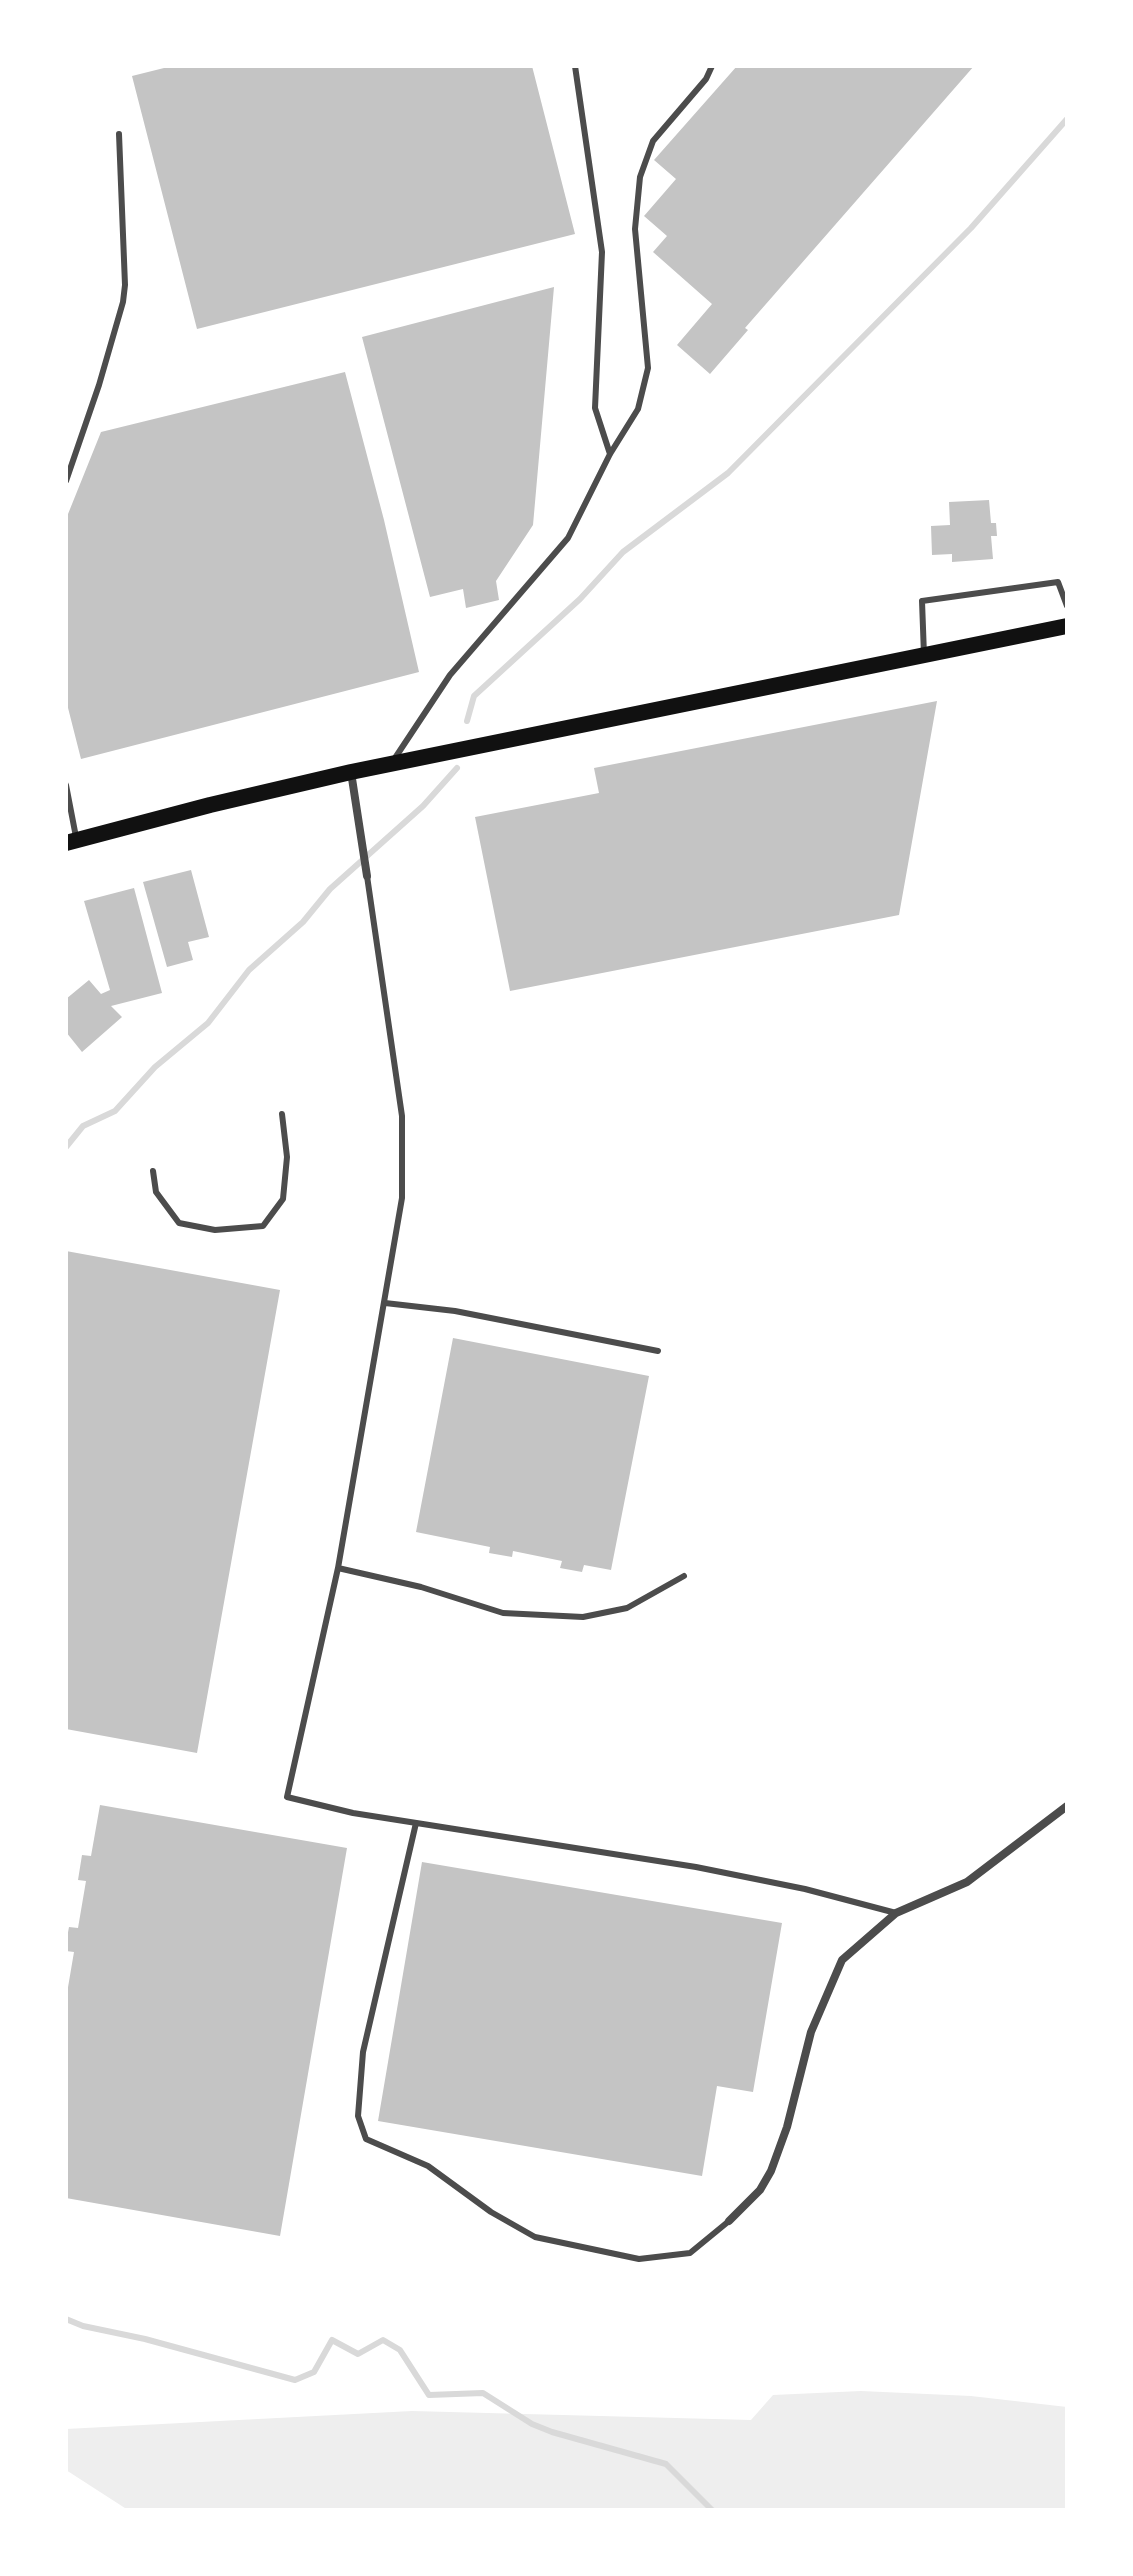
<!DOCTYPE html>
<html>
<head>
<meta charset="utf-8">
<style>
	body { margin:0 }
	#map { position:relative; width:1133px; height:2576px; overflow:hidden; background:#fff; font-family:Mulish,sans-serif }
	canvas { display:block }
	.frame { position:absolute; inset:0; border:68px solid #fff; pointer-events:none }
</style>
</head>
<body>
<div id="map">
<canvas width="1133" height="2576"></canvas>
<div class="frame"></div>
</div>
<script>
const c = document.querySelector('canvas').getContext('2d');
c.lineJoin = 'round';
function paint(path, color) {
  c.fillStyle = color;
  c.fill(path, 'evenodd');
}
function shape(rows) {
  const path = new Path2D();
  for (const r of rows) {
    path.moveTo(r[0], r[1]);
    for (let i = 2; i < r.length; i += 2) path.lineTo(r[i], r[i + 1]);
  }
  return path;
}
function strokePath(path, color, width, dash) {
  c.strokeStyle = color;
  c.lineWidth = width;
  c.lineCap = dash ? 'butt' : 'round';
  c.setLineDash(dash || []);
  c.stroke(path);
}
const green = shape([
	[861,2391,971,2396,1067,2407,1067,2510,128,2510,66,2470,66,2429,412,2411,751,2420,773,2395]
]);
const stream = shape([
	[467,721,474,696,580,599,623,552,728,473,971,228,1067,119],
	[66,1147,83,1126,115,1111,155,1067,208,1023,249,970,303,922,330,889,423,806,457,768],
	[66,2319,83,2326,145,2339,295,2380,314,2372,332,2340,358,2354,383,2340,400,2350,429,2395,483,2393,532,2424,552,2432,666,2464,712,2510]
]);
const building = shape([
	[172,66,532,66,575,234,197,329,132,76],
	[737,66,974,66,745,328,748,330,710,374,677,345,712,304,653,252,667,236,644,216,676,179,654,160],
	[554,287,533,525,496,581,499,600,466,608,463,589,430,597,362,337],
	[345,372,384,520,419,672,81,759,66,700,66,519,101,432],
	[989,500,991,523,996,523,997,536,991,536,993,559,952,562,952,554,932,555,931,526,950,525,949,502],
	[937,701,899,915,510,991,475,817,599,793,594,768],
	[191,870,209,937,188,942,193,960,167,967,143,882],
	[134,888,162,993,111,1006,122,1017,82,1052,66,1032,66,999,89,980,101,994,110,990,84,901],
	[66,1251,280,1290,197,1753,66,1729],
	[453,1338,649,1376,611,1570,584,1565,582,1572,560,1568,562,1561,513,1551,512,1557,489,1553,490,1547,416,1532],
	[100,1805,347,1848,280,2236,66,2198,66,1999,74,1952,66,1951,66,1943,69,1927,78,1928,86,1881,78,1880,82,1855,91,1856],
	[422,1862,782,1923,753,2092,717,2086,702,2176,378,2121]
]);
const service = shape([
	[575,66,602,252,595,408,610,454],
	[66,481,99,385,123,302,125,285,119,134],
	[924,655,922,601,1058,582,1067,606],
	[393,761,450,675,568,538,610,454,638,409,648,368,635,229,640,177,653,141,706,79,712,66],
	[66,785,76,837],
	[367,876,402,1116,402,1198,338,1568,287,1797,353,1813,696,1867,805,1889,896,1913],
	[153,1171,156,1192,179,1223,215,1230,263,1226,283,1199,287,1157,282,1114],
	[385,1303,455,1311,658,1351],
	[338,1568,421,1587,503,1613,583,1617,627,1608,684,1576],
	[416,1823,363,2052,358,2116,366,2139,428,2166,491,2212,535,2237,639,2259,690,2253,729,2221]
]);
const minor = shape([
	[351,772,367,876],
	[729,2221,760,2190,771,2171,787,2127,811,2032,842,1960,896,1913,967,1882,1067,1806]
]);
const secondary = shape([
	[66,843,210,805,351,772,1067,626]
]);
paint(green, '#eee');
strokePath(stream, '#d9d9d9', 6);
paint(building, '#c4c4c4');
strokePath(service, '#4c4c4c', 6);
strokePath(minor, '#4c4c4c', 8);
strokePath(secondary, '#111', 16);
</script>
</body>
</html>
